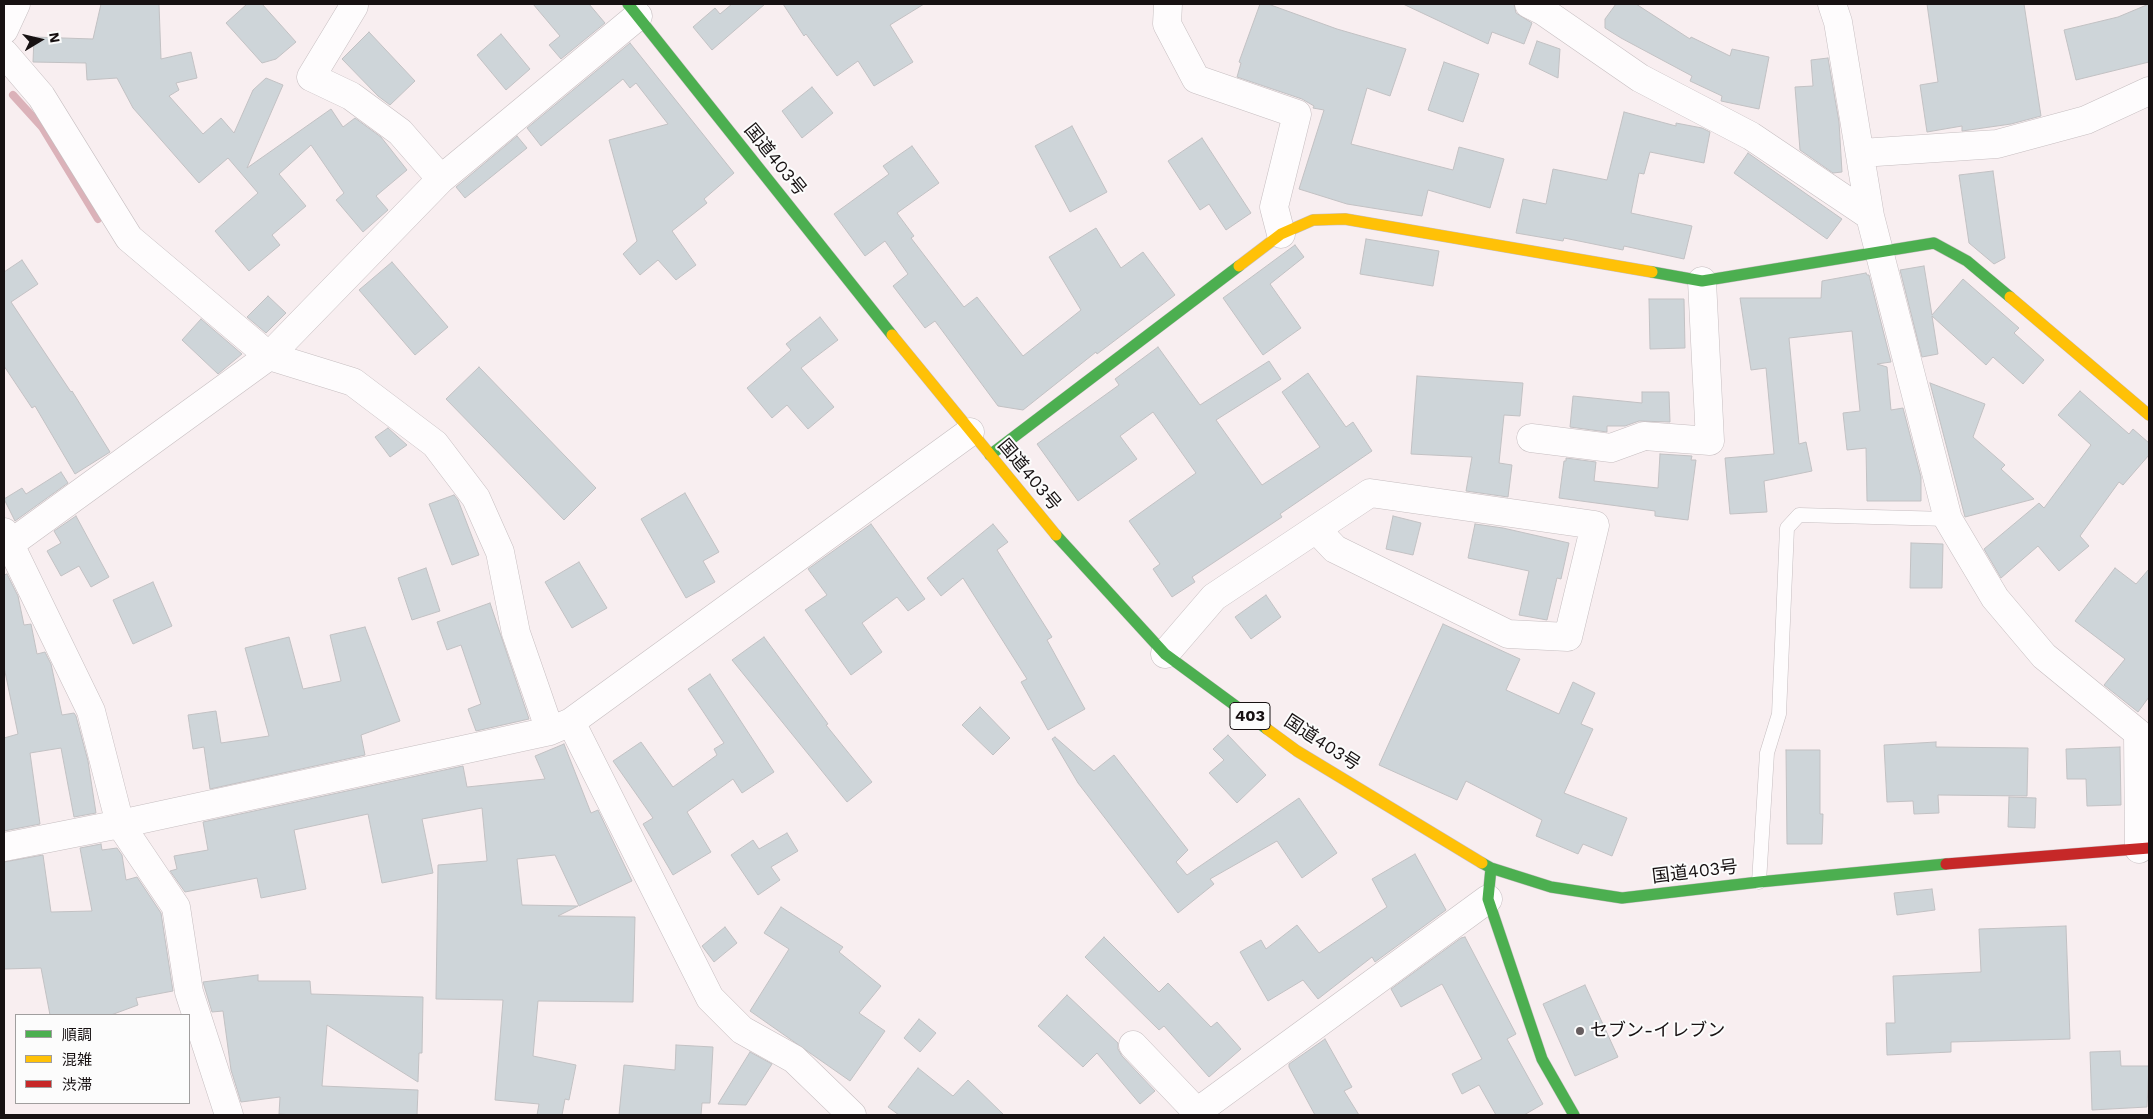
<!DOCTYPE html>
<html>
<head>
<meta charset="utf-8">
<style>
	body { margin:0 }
	#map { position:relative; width:2153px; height:1119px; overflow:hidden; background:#f8eef0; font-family:"Work Sans","Noto Sans JP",sans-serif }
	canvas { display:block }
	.frame { position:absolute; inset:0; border:5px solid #171112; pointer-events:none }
	.legend { position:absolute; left:15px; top:1014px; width:175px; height:90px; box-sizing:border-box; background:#fcfcfc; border:1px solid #a09e9e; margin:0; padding:6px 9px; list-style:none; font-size:15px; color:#171112 }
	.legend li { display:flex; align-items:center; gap:10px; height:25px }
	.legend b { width:25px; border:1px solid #a09e9e }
	.north { position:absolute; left:15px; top:15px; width:50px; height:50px; -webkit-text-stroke:4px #fcfcfc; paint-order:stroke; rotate:81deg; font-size:14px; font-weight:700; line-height:20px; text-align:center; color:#171112 }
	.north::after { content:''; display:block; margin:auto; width:18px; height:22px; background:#171112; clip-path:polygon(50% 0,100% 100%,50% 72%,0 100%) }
</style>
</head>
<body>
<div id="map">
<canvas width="2153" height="1119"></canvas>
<div class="frame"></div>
<ul class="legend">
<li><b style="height:6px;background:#4caf50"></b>順調</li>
<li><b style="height:6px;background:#ffc107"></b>混雑</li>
<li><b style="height:6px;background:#c62828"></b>渋滞</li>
</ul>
<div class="north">N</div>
</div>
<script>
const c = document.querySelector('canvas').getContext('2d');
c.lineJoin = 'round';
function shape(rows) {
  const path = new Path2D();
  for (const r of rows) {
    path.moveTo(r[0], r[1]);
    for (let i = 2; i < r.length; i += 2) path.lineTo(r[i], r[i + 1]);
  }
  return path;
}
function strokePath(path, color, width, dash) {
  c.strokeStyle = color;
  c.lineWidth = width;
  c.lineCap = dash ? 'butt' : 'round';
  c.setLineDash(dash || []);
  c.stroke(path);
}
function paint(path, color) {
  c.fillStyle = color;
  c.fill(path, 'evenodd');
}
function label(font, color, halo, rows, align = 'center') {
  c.font = font + ' "Work Sans","Noto Sans JP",sans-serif';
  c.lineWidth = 4;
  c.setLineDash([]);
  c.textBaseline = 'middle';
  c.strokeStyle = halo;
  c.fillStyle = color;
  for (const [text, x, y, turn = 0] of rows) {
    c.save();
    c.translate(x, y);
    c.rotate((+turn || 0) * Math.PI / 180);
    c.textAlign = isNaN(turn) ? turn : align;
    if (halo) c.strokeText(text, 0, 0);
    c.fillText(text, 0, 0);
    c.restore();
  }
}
const stream = shape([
	[13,95,42,127,98,219]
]);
const building = shape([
	[101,4,159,4,161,59,191,52,197,78,176,83,179,90,169,96,203,134,221,118,234,133,253,90,266,78,283,85,247,168,331,109,343,127,355,118,381,137,407,170,376,196,388,210,363,232,336,200,344,193,311,145,279,174,306,206,272,235,280,245,249,271,215,231,258,193,228,158,199,183,133,108,117,78,87,80,86,63,33,62,34,37,93,39,101,4],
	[247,4,262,4,296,42,276,59,262,63,226,23,247,4],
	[533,4,589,4,605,23,561,59,549,45,560,36,533,4],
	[732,4,765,4,712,50,693,27,715,8,720,14,732,4],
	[783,4,924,4,890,25,913,62,874,86,858,61,837,76,806,34,804,36,783,4],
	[1260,4,1268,4,1337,29,1406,49,1390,96,1367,88,1351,144,1453,170,1459,147,1504,159,1490,208,1428,190,1422,216,1347,204,1299,189,1324,110,1313,108,1314,106,1302,99,1237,77,1241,63,1239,62,1260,4],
	[1403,4,1514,4,1516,13,1532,23,1524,44,1492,32,1488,44,1403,4],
	[1616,4,1636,4,1690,39,1691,37,1730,56,1732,49,1769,57,1759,109,1721,101,1722,96,1690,81,1692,76,1621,38,1605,28,1605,19,1616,4],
	[1927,4,2024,4,2041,116,2011,124,1962,131,1962,126,1927,132,1920,85,1938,82,1927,4],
	[2149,4,2149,62,2076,80,2064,30,2118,17,2149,4],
	[369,32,415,81,390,105,378,96,342,59,369,32],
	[501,34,530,69,506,90,477,55,501,34],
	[1537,41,1560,49,1558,78,1529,64,1537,41],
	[630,43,734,173,704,199,707,203,672,231,696,265,676,280,658,260,640,275,623,254,637,241,609,140,668,124,636,83,630,88,623,79,541,146,527,128,630,43],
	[1828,58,1839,122,1842,172,1833,173,1800,150,1795,87,1813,86,1811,60,1828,58],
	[1444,62,1479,74,1463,122,1428,110,1444,62],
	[812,87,833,113,802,138,782,111,812,87],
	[1624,112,1676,126,1676,123,1702,128,1710,132,1704,163,1650,152,1644,174,1639,173,1631,213,1692,226,1684,259,1624,246,1623,250,1564,238,1563,241,1516,233,1523,199,1546,204,1553,169,1607,180,1624,112],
	[1072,126,1107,192,1070,212,1035,146,1072,126],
	[517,136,527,148,465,198,456,187,517,136],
	[1202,138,1251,213,1226,230,1209,204,1200,210,1168,161,1202,138],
	[912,146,939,183,897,213,914,236,911,238,964,307,977,297,1023,356,1081,310,1049,257,1096,228,1121,268,1143,252,1175,295,1097,354,1096,352,1023,410,998,406,935,321,925,328,893,286,908,274,885,241,865,256,834,214,889,174,883,166,912,146],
	[1748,153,1842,219,1827,239,1734,173,1748,153],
	[1993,171,2005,258,1994,264,1969,243,1959,175,1993,171],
	[1366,239,1439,251,1433,286,1360,274,1366,239],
	[1295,245,1304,257,1270,284,1301,328,1263,355,1223,298,1295,245],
	[22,260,38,284,11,302,71,392,72,391,110,452,75,474,35,406,32,408,4,366,4,272,22,260],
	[392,262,448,327,415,355,359,290,392,262],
	[1924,266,1932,315,1963,279,2019,328,2014,333,2044,360,2023,384,1993,357,1986,365,1932,316,1938,354,1922,357,1900,270,1924,266],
	[1866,273,1867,275,1869,275,1891,362,1877,364,1887,367,1891,410,1903,408,1921,477,1921,501,1867,501,1866,448,1847,450,1843,413,1860,411,1852,331,1789,338,1799,444,1806,442,1812,471,1764,481,1767,512,1730,514,1725,458,1774,454,1766,368,1751,370,1740,298,1821,298,1822,281,1866,273],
	[268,296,286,313,266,333,247,317,268,296],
	[1649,299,1684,299,1685,348,1650,349,1649,299],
	[820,317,838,340,801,368,834,407,808,429,787,405,772,418,747,388,791,350,786,344,820,317],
	[201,319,242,354,218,374,182,340,201,319],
	[1158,347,1200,405,1269,361,1281,379,1216,420,1262,485,1320,447,1282,392,1308,373,1346,427,1353,422,1372,451,1280,514,1282,517,1192,577,1195,582,1172,597,1153,569,1160,564,1129,521,1196,473,1153,412,1120,436,1137,459,1078,501,1037,444,1119,385,1115,379,1158,347],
	[479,367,596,488,564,520,446,399,479,367],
	[1417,376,1523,383,1520,416,1504,415,1499,463,1512,465,1508,497,1466,491,1472,457,1411,454,1417,376],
	[1930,383,1985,404,1973,437,2005,465,2001,469,2034,499,1965,517,1930,383],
	[2080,391,2129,434,2133,429,2149,443,2149,455,2123,485,2119,482,2080,536,2089,546,2059,571,2038,546,2001,578,1984,549,2039,503,2044,508,2091,445,2058,415,2080,391],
	[1642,392,1669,392,1670,422,1639,421,1625,426,1607,426,1607,432,1570,427,1573,396,1642,403,1642,392],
	[388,428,407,445,390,457,375,437,388,428],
	[1660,454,1692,456,1691,460,1696,460,1688,520,1655,516,1655,511,1559,498,1564,461,1566,461,1566,458,1596,462,1594,481,1658,488,1660,454],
	[61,472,68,483,15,521,4,499,22,488,26,494,61,472],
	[685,493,719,552,703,561,715,582,686,598,641,519,685,493],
	[454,495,458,500,479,555,452,565,429,504,454,495],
	[76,516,109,577,91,587,79,566,61,576,47,551,61,543,54,531,76,516],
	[1393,516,1421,523,1413,555,1386,549,1393,516],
	[871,524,925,599,908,611,897,597,862,623,882,652,851,675,805,610,827,595,808,569,871,524],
	[993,524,1008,542,997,550,1052,637,1047,640,1085,709,1048,730,1021,682,1027,679,963,578,941,596,927,578,993,524],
	[1475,524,1503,528,1569,543,1561,579,1557,578,1547,620,1519,615,1529,571,1468,558,1475,524],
	[1911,543,1943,544,1942,588,1910,588,1911,543],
	[579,562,607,608,572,628,545,582,579,562],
	[426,568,440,611,412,620,398,578,426,568],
	[2115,568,2136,584,2149,569,2149,697,2138,712,2104,685,2125,659,2075,621,2115,568],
	[7,574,18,596,24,625,31,624,37,654,45,652,51,664,62,715,74,713,76,716,88,761,96,813,74,817,61,748,30,753,40,824,4,831,4,738,18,734,4,667,4,575,7,574],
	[153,582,172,626,133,644,113,600,153,582],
	[1266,595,1281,617,1251,639,1235,617,1266,595],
	[490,603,529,719,476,731,468,709,481,704,461,645,447,650,437,622,490,603],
	[1443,624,1520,659,1506,690,1559,714,1573,682,1595,693,1581,724,1593,729,1564,793,1627,818,1612,856,1583,844,1578,854,1536,836,1542,820,1466,781,1457,800,1379,765,1443,624],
	[365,627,400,721,361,735,365,755,210,789,204,747,193,749,188,715,216,711,221,743,269,736,245,648,289,637,303,689,341,681,330,635,365,627],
	[764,637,828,724,826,725,872,782,847,802,732,660,764,637],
	[710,674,774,772,742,793,733,779,687,812,711,852,673,875,643,824,653,818,613,761,641,742,673,787,717,755,714,749,724,743,688,689,710,674],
	[980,707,1010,738,993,755,962,725,980,707],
	[1228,735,1266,775,1237,803,1209,773,1224,760,1213,749,1228,735],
	[1055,737,1094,771,1114,755,1188,850,1176,862,1187,875,1299,798,1337,853,1302,878,1277,841,1210,879,1214,884,1178,913,1078,783,1052,739,1055,737],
	[1936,742,1936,747,2028,748,2027,796,1938,795,1939,813,1914,814,1913,801,1887,802,1884,745,1936,742],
	[564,744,591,813,598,810,632,881,579,906,555,855,517,859,522,905,578,906,558,916,635,917,633,1002,538,1001,533,1056,576,1065,569,1100,565,1099,562,1115,537,1115,539,1104,495,1100,503,1000,436,999,438,865,487,861,482,808,422,819,433,873,382,883,368,814,294,830,306,889,261,898,257,878,185,892,170,871,177,869,174,856,208,850,203,822,463,766,467,787,545,779,535,756,564,744],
	[2120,747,2121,805,2087,806,2086,779,2067,779,2066,749,2120,747],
	[1786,750,1820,750,1820,814,1823,814,1822,844,1787,844,1786,750],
	[2009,797,2036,798,2035,828,2008,827,2009,797],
	[787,833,798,851,771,867,780,880,758,895,731,855,753,840,759,849,787,833],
	[101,844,102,850,117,848,122,855,126,880,137,877,161,913,173,991,136,998,138,1005,111,1015,50,1015,41,968,4,969,4,862,43,855,51,912,92,911,80,848,101,844],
	[1415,854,1446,910,1375,962,1372,957,1318,999,1303,980,1268,1001,1240,952,1261,940,1266,949,1297,925,1319,953,1387,907,1372,879,1415,854],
	[1932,889,1935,910,1897,915,1894,893,1932,889],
	[781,907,843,947,839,952,881,986,859,1013,885,1031,850,1081,750,1011,789,949,764,933,781,907],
	[2066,926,2070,1039,1951,1042,1951,1052,1887,1055,1886,1023,1895,1023,1893,976,1981,972,1979,929,2066,926],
	[725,927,737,943,714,962,702,946,725,927],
	[1104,937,1159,992,1168,983,1211,1027,1217,1022,1241,1049,1209,1077,1164,1026,1159,1030,1085,957,1104,937],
	[1465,937,1516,1034,1507,1039,1543,1104,1524,1115,1496,1115,1479,1085,1462,1094,1452,1074,1482,1059,1442,984,1401,1007,1391,989,1461,938,1465,937],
	[258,975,258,981,310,981,311,994,423,997,422,1053,419,1053,418,1082,327,1025,322,1086,418,1090,417,1115,293,1115,279,1114,280,1097,241,1102,231,1070,223,1011,212,1012,203,982,258,975],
	[1585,985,1618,1057,1575,1076,1543,1004,1585,985],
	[1067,995,1118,1043,1118,1049,1122,1056,1155,1091,1140,1104,1097,1053,1083,1067,1038,1026,1067,995],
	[919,1019,936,1033,920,1052,904,1038,919,1019],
	[1325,1039,1352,1087,1344,1091,1359,1115,1315,1115,1289,1067,1289,1064,1325,1039],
	[676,1045,713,1047,710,1103,702,1103,701,1115,619,1115,624,1065,675,1070,676,1045],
	[2120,1051,2121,1066,2149,1066,2147,1107,2092,1110,2090,1052,2120,1051],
	[750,1052,772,1064,746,1105,718,1104,750,1052],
	[918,1068,953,1096,968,1080,1004,1115,899,1115,888,1107,918,1068]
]);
const lane = shape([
	[1759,882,1767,753,1779,714,1787,528,1799,515,1948,519]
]);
const street = shape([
	[352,4,354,6,311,77,351,96,400,132,441,179],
	[1168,4,1167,24,1196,79,1297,114,1274,207,1281,234],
	[1529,4,1543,11,1640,78,1751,136,1870,216],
	[1832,4,1838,22,1870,216,1948,519,1995,598,2044,656,2138,733,2139,849],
	[4,30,16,4],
	[4,53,41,96,129,238,269,356,353,382,435,444,476,498,500,552,516,633,550,731],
	[1861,153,1997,144,2086,120,2149,91],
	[1531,438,1611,448,1644,436,1710,441,1702,281],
	[4,532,91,711,120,824,176,907,189,992,229,1115],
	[10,544,269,356,441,179,638,16],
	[1165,654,1214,597,1370,493,1595,525,1568,637,1508,634,1335,549,1316,529],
	[571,722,710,998,742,1030,794,1059,852,1115],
	[4,847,120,824,550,731,571,722,970,432],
	[1133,1045,1197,1112],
	[1195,1115,1197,1112,1488,899]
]);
const fast = shape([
	[628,4,892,335],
	[1652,272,1702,281,1934,243,1967,261,2010,297],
	[990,455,1239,266],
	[1056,535,1165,654,1267,729],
	[1482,863,1491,868,1551,887,1622,898,1759,882,1946,864],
	[1491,868,1488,899,1542,1059,1574,1115]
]);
const slow = shape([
	[1239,266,1281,234,1313,220,1345,219,1652,272],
	[2010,297,2149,415],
	[892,335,1056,535],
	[1267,729,1297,751,1482,863]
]);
const jam = shape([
	[1946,864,2149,848]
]);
const markers = [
	[1580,1031,5,"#665e60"]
];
const shields = [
	[1250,716,40]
];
const shieldNames = [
	["403",1250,716]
];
const streetNames = [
	["国道403号",775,160,51],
	["国道403号",1029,475,50],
	["国道403号",1322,743,33],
	["国道403号",1695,872,-7]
];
const poiNames = [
	["セブン-イレブン",1590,1031]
];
strokePath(stream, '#dbb2b9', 8);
paint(building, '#ced5d9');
strokePath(building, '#c2c1c3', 1);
strokePath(lane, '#c6bec0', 15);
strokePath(street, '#c6bec0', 29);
strokePath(fast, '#c6bec0', 12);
strokePath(slow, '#c6bec0', 12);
strokePath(jam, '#c6bec0', 12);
strokePath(lane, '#fefcfd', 14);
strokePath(street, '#fefcfd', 28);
strokePath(fast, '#4caf50', 11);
strokePath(slow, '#ffc107', 11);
strokePath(jam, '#c62828', 11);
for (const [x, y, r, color] of markers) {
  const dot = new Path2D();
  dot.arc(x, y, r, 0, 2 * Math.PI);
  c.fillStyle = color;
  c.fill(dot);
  strokePath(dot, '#fcfcfc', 2);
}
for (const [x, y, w] of shields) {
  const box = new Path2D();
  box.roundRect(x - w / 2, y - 13.5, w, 27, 4);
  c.fillStyle = '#fcfcfc';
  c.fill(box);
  strokePath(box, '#171112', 1);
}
label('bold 16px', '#171112', null, shieldNames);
label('18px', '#171112', '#fcfcfc', streetNames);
label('18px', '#171112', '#fcfcfc', poiNames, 'left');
</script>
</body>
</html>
